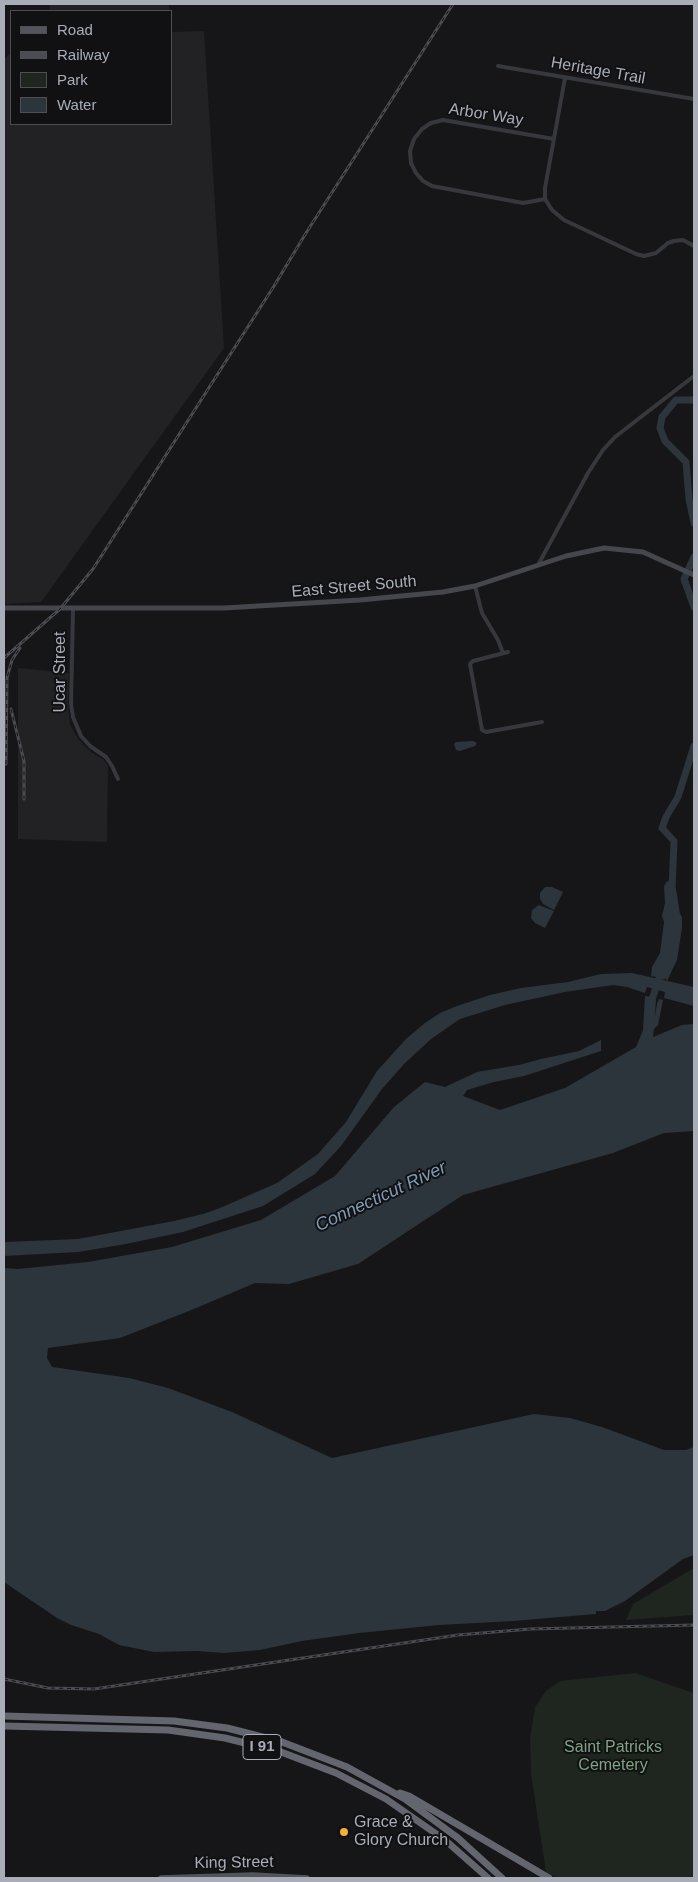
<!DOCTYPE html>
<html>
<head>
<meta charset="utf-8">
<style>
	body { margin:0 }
	#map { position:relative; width:698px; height:1882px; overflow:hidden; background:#161618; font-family:Arial,sans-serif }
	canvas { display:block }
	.frame { position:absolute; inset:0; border:5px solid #a8adb8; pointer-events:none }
	.legend { position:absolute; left:10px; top:10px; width:162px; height:115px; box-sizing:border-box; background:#111113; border:1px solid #4d4f55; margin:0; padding:6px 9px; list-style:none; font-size:15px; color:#a8adb8 }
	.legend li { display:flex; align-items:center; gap:10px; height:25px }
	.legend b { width:25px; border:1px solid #4d4f55 }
</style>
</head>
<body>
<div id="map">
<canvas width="698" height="1882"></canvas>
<div class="frame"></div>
<ul class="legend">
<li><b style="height:6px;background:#53555c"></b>Road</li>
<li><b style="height:6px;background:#4a4c52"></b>Railway</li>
<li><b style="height:14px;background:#1e261f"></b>Park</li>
<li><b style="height:14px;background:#2c353c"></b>Water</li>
</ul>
</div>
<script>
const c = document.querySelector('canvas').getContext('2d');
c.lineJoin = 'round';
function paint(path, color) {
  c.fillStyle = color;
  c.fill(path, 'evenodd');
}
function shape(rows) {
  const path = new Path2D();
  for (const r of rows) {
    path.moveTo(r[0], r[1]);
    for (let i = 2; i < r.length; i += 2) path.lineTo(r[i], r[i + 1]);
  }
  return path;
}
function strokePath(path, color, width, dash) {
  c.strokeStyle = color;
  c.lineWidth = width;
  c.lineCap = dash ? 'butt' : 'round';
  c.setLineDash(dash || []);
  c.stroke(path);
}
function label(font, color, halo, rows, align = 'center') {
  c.font = font + ' Arial,sans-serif';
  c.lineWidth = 4;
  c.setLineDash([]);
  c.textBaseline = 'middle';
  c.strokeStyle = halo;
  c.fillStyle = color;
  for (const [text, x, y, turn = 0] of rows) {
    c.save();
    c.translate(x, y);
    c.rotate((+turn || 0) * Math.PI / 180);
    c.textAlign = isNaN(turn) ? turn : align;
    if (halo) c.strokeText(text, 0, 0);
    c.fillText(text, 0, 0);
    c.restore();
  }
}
const built = shape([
	[50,4,169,4,169,11,50,11],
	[204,31,224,348,41,602,4,604,4,59,11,53,11,124,171,124,171,32],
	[18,668,69,673,68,706,70,725,79,740,91,752,104,760,108,766,107,842,18,839]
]);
const green = shape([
	[694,1568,694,1615,626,1620,633,1604],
	[635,1673,694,1693,694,1878,558,1878,546,1872,531,1774,530,1739,535,1707,546,1691,560,1681]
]);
const water = shape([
	[473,741,477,743,475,746,460,751,456,750,454,744,456,742],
	[667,881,673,882,676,889,680,914,682,917,682,928,677,960,667,981,665,978,664,980,661,977,658,978,658,976,654,977,654,975,653,977,651,976,652,967,660,953,664,922,662,916,665,903,664,886],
	[545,887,552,887,563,892,554,910,543,904,540,899,540,893],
	[539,905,554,911,545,928,535,923,531,918,532,910],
	[632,973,694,987,694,1006,664,998,665,992,647,987,645,993,627,987,613,985,565,992,505,1005,460,1019,431,1039,404,1064,382,1089,341,1146,315,1174,263,1206,183,1232,126,1244,78,1252,4,1256,4,1242,78,1239,174,1221,203,1214,220,1208,277,1183,318,1154,346,1122,377,1071,406,1039,425,1023,440,1013,457,1006,490,995,521,988,568,982,601,974],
	[645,996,656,998,655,1016,657,1004,659,999,663,1000,658,1025,654,1029,653,1037,682,1025,694,1024,694,1131,664,1133,613,1153,463,1195,358,1264,289,1284,255,1283,189,1311,120,1338,48,1348,47,1358,52,1367,129,1378,168,1388,232,1412,332,1458,534,1414,570,1418,602,1427,664,1450,686,1450,694,1447,694,1555,683,1559,625,1601,605,1611,596,1611,596,1614,513,1621,439,1625,359,1633,302,1641,260,1650,224,1653,197,1651,154,1652,119,1645,99,1634,71,1625,57,1618,4,1582,4,1268,18,1269,88,1262,172,1247,261,1220,335,1176,394,1107,425,1082,445,1087,477,1072,519,1065,541,1059,579,1051,601,1040,601,1051,524,1076,494,1082,467,1090,463,1096,500,1110,565,1088,636,1047,643,1030]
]);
const river = shape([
	[694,400,676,400,662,417,660,428,665,441,686,462,689,499,694,523],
	[694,557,684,579,694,607],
	[672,889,674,841,662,828,666,817,678,797,694,746],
	[650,1005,662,970]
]);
const street = shape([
	[498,66,694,99],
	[565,78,545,188,545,199,552,210,564,220,636,254,644,256,656,253,668,243,674,241,683,240,694,246],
	[545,199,523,203,432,186,423,181,416,173,411,163,410,151,414,139,422,129,431,123,443,120,554,139],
	[538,565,588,473,603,450,615,437,694,376],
	[475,586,482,613,498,640,503,653],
	[73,609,71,704,73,717,81,736,90,746,106,757,112,766,118,779],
	[508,652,473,661,470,664,482,730,486,732,542,722]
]);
const secondary = shape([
	[4,608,224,608,360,600,443,592,475,586,566,556,604,548,643,552,694,575]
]);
const primary = shape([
	[161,1878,253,1875,307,1878]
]);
const highway = shape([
	[4,1716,174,1721,227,1728,282,1742,347,1767,405,1799,458,1838,502,1878],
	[4,1726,168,1730,225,1738,281,1752,336,1773,386,1799,445,1840,488,1878],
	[400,1793,409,1796,549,1878]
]);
const rail = shape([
	[4,658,60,609,93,569,274,286,306,233,453,4],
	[11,709,24,761,24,799],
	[6,764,7,678,12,660,20,648],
	[4,1679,48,1688,94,1689,458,1635,530,1629,694,1625]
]);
const markers = [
	[344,1832,5,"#f2b134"]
];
const shields = [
	[262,1747,38]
];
const shieldNames = [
	["I 91",262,1747]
];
const streetNames = [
	["Heritage Trail",598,71,10],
	["Arbor Way",486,115,9],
	["East Street South",354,587,-5],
	["Ucar Street",61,672,-90],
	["King Street",234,1863,-1]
];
const parkNames = [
	["Saint Patricks",613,1748],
	["Cemetery",613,1766]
];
const poiNames = [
	["Grace &",354,1823],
	["Glory Church",354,1841]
];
const waterNames = [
	["Connecticut River",381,1197,-25]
];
paint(built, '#222225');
paint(green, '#1e261f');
paint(water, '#2c353c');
strokePath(river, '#2c353c', 7);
strokePath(street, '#37383d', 4);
strokePath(secondary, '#45474d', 5);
strokePath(primary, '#53555c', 5.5);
strokePath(highway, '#63666e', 7);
strokePath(rail, '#4a4c52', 3);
strokePath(rail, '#111113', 1, [4]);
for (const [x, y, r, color] of markers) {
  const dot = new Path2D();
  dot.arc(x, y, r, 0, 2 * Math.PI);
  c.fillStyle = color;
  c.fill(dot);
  strokePath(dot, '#111113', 2);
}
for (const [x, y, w] of shields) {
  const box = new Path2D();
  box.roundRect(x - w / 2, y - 12.5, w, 25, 4);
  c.fillStyle = '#111113';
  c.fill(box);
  strokePath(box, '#a8adb8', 1);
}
label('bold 15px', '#a8adb8', null, shieldNames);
label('16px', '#a8adb8', '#111113', streetNames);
label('16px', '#7fa381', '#111113', parkNames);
label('16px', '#a8adb8', '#111113', poiNames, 'left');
label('italic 18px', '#7f9bb3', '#111113', waterNames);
</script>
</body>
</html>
